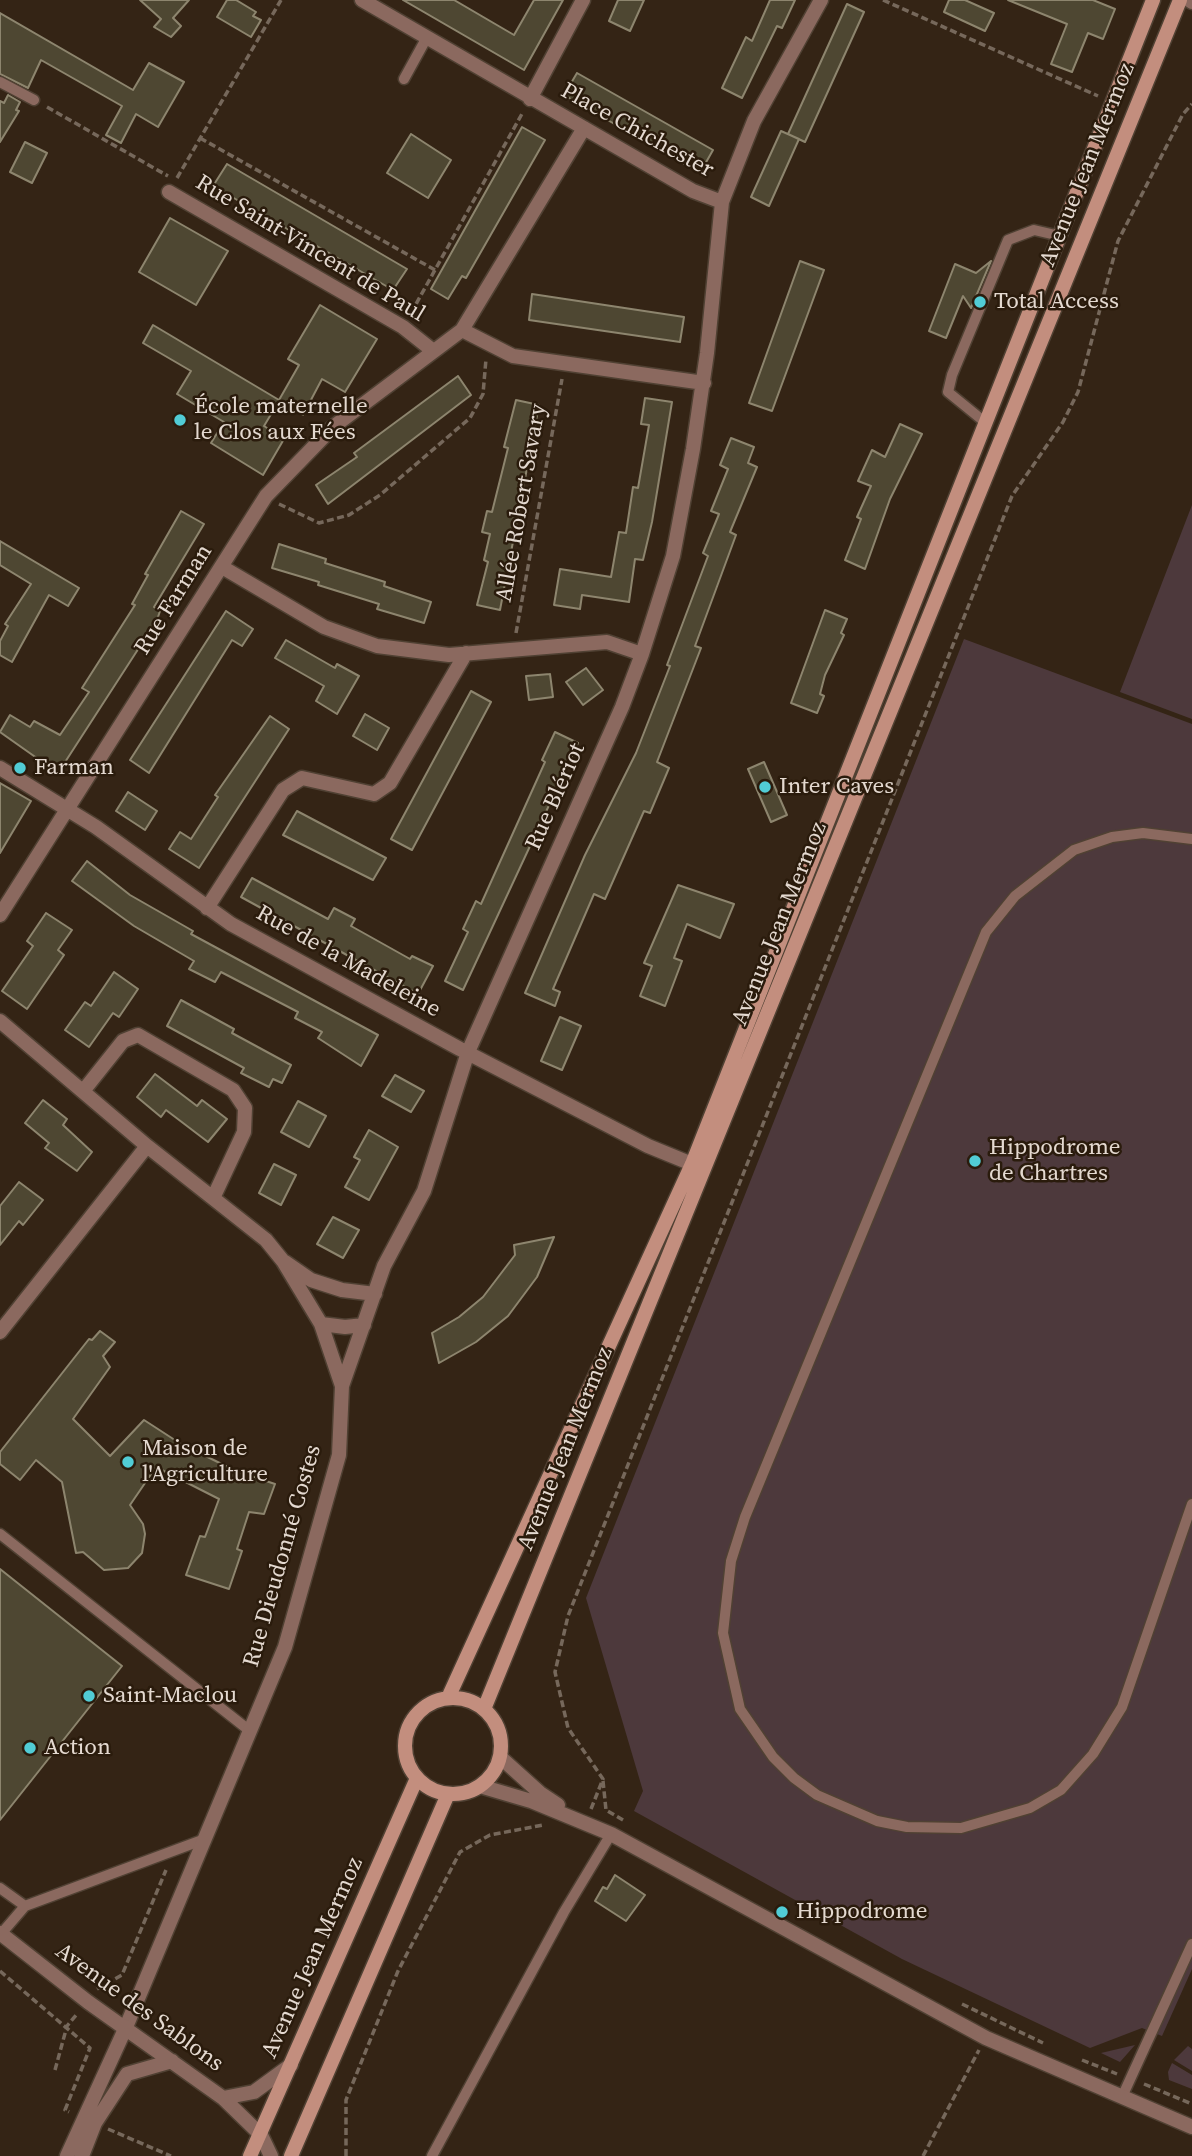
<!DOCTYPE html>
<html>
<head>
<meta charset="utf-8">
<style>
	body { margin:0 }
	canvas { display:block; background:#342415 }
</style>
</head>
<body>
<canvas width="1192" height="2156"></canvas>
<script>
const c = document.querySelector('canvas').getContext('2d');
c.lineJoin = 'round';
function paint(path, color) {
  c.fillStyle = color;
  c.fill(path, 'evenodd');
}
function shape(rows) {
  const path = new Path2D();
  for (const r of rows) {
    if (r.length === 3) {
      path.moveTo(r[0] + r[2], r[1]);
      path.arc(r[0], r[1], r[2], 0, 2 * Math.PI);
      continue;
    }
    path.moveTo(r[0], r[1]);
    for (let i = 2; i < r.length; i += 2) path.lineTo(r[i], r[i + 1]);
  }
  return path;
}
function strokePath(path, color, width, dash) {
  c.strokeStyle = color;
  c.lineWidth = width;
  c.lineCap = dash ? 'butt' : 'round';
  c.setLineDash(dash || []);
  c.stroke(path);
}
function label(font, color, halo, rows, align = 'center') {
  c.font = font + ' "Source Serif 4",serif';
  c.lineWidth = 5;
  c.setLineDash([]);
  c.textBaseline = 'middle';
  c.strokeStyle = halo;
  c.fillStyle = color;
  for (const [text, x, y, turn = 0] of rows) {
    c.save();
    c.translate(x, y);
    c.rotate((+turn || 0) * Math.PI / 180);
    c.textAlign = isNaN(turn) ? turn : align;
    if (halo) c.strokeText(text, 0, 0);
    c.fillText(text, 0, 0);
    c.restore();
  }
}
const green = shape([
	[1192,505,1192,719,1120,692],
	[964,639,1192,724,1192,1969,1162,2036,1142,2028,1090,2048,902,1959,634,1811,643,1791,586,1598],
	[1135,2045,1120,2062,1101,2053],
	[1188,2046,1192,2049,1192,2071,1174,2060],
	[1172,2063,1192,2075,1192,2089,1169,2080,1168,2072]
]);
const building = shape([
	[140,0,189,0,173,18,181,26,171,37,154,27,161,19,140,0],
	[227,0,236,0,256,12,253,16,261,20,251,37,217,17,227,0],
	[403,0,454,0,514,35,534,0,563,0,524,70,403,0],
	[618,0,644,0,630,31,609,21,618,0],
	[770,0,795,0,782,28,777,26,742,98,722,88,746,37,752,41,770,0],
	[949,0,965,0,994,13,985,31,944,12,949,0],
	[1008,0,1093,0,1115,9,1103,39,1088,33,1072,72,1051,64,1067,24,1008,0],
	[847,4,864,12,805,142,788,134,847,4],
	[0,13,133,90,149,63,184,82,158,127,136,114,121,143,106,135,122,106,41,60,28,88,0,74,0,13],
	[577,73,713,150,700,173,564,95,577,73],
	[8,95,20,102,16,110,19,111,0,142,0,101,4,103,8,95],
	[522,127,545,140,466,278,462,276,448,299,431,289,522,127],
	[781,131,799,139,769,206,751,197,781,131],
	[411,134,451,160,428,198,387,173,411,134],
	[25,142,47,153,32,183,10,172,25,142],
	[227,164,407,269,393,290,213,186,227,164],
	[170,218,228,251,196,305,139,272,170,218],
	[800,261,824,270,772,411,749,403,800,261],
	[991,261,971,308,963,296,946,338,929,331,955,264,976,273,991,261],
	[532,294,684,317,680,342,529,320,532,294],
	[320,305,377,339,345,392,322,379,303,415,279,401,264,426,284,439,263,475,211,443,224,422,177,394,191,371,143,343,153,325,279,400,299,365,288,359,320,305],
	[458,376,471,395,328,504,316,485,357,457,354,453,458,376],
	[645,398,672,402,652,522,643,560,635,559,629,602,582,595,580,609,554,605,560,569,611,577,619,532,626,533,633,487,638,488,649,425,641,424,645,398],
	[516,400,539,405,500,610,477,605,488,562,484,560,490,534,482,532,487,511,492,512,508,448,504,447,516,400],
	[900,424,922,434,890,499,865,569,845,560,861,519,857,517,871,486,858,481,872,450,885,457,900,424],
	[731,438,754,447,748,463,757,467,730,532,736,535,695,646,701,648,657,762,669,768,650,813,644,811,605,899,594,894,553,989,560,992,555,1006,525,993,585,855,636,753,670,666,667,665,708,556,703,553,719,514,711,511,728,469,720,465,731,438],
	[181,511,204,524,154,607,160,611,157,620,58,773,0,732,10,715,30,727,34,721,60,735,89,692,82,688,135,605,132,604,148,575,145,574,181,511],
	[0,541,79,588,68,606,49,595,12,662,0,655,0,641,8,626,5,624,31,584,0,565,0,541],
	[279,544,326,559,325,563,385,582,384,586,431,602,424,623,377,609,379,604,318,585,319,582,272,568,279,544],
	[825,610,847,619,841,633,844,635,825,675,820,694,824,696,817,713,791,703,825,610],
	[226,611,253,629,242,646,232,640,149,773,130,760,226,611],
	[286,640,335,668,337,664,359,676,337,714,316,701,324,686,275,658,286,640],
	[586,668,603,690,583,705,566,682,586,668],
	[550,674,553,697,529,700,526,676,550,674],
	[471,691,491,702,412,850,391,839,471,691],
	[365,714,389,728,377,750,353,736,365,714],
	[270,716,289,729,199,868,169,849,180,832,191,839,218,797,215,795,270,716],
	[555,732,578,743,463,990,445,981,468,932,463,929,476,901,481,904,545,762,542,760,555,732],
	[764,762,787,815,771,822,748,769,764,762],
	[0,783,31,801,0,853,0,783],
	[128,792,157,811,145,830,116,811,128,792],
	[297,811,386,858,373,880,283,835,297,811],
	[87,861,130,895,193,931,191,934,378,1035,361,1066,318,1038,322,1032,295,1018,298,1012,221,972,215,982,189,969,194,961,134,926,72,881,87,861],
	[252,878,328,919,334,908,355,919,351,926,410,959,412,956,433,966,418,994,241,897,252,878],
	[678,885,734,904,720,938,687,924,674,958,682,961,665,1006,640,996,652,966,644,963,678,885],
	[46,913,72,930,58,950,64,955,27,1009,2,991,33,946,27,941,46,913],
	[114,972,138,989,119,1017,113,1013,89,1047,65,1030,85,1002,91,1006,114,972],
	[181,1000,234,1029,232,1033,291,1065,282,1083,273,1079,269,1087,241,1073,244,1068,167,1026,181,1000],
	[560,1017,581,1026,562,1070,541,1061,560,1017],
	[155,1074,197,1106,202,1100,227,1119,208,1142,166,1110,161,1117,137,1097,155,1074],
	[395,1075,424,1091,411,1112,382,1096,395,1075],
	[43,1100,67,1119,63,1125,92,1152,77,1171,45,1148,49,1143,25,1123,43,1100],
	[298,1101,326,1116,309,1147,281,1132,298,1101],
	[369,1130,398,1147,369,1200,345,1187,360,1160,354,1157,369,1130],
	[274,1164,296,1175,281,1205,259,1193,274,1164],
	[19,1182,43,1200,23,1225,19,1221,0,1245,0,1206,19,1182],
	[333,1217,359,1230,343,1258,317,1244,333,1217],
	[554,1237,537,1277,508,1316,476,1342,439,1363,432,1333,459,1317,483,1297,515,1255,514,1245,554,1237],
	[100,1331,115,1342,103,1356,110,1367,73,1419,110,1456,144,1420,181,1444,236,1471,275,1484,264,1514,249,1512,237,1549,242,1551,229,1589,186,1575,200,1536,205,1537,219,1499,156,1467,130,1505,143,1524,145,1534,142,1553,128,1568,104,1570,83,1552,76,1553,62,1482,36,1460,20,1480,0,1464,0,1452,89,1339,92,1340,100,1331],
	[0,1569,122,1666,0,1820,0,1569],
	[615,1875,645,1895,626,1921,595,1901,603,1887,607,1889,615,1875]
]);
const path = shape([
	[883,0,1098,96],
	[47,107,168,176],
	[200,138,435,270],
	[177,178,281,0],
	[411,313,523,112],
	[279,504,319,523,349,515,380,495,470,418,483,394,486,359],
	[516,633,562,379],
	[603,1781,606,1810,623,1820],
	[591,1809,603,1779,568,1728,555,1672,568,1616,1012,496,1063,422,1078,392,1118,241,1183,114,1192,104],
	[0,1971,90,2048,65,2110,69,2112],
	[97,1989,122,1975,166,1870],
	[962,2004,1043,2043],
	[1082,2060,1117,2074],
	[55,2070,67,2026,77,2014],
	[1144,2084,1192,2104],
	[108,2129,171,2156],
	[346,2156,346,2100,398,1971,460,1852,490,1835,543,1825],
	[923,2156,979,2050]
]);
const service = shape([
	[404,79,426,39],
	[0,82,34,100],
	[986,423,948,392,952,375,1008,240,1034,230,1060,236],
	[1192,839,1143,833,1112,837,1074,850,1015,896,986,932,745,1517,731,1561,723,1633,740,1709,773,1757,794,1778,817,1795,877,1821,907,1827,961,1828,1030,1808,1061,1790,1093,1754,1122,1707,1192,1504],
	[0,1534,250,1731],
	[0,1888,25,1906,205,1839],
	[1,1934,25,1906],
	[1122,2097,1192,1944],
	[432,2156,564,1912,611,1834]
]);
const minor = shape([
	[362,0,693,191,722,202],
	[1189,0,1192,2],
	[530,99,583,0],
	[169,192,403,327,432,350],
	[462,330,513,356,704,383],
	[222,567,324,627,377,646,449,655,607,642,642,654],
	[0,768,96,827,231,924,460,1049,648,1146,692,1164],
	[207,908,283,790,302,778,374,794,390,783,466,653],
	[0,915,266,496,333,427,462,330,584,128],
	[0,1021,147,1146,266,1240,283,1261,321,1324,342,1386,339,1455,285,1647,126,2027],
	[84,1090,123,1041,138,1035,233,1090,245,1108,244,1132,214,1196],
	[285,1262,311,1280,342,1290,375,1294],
	[321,1324,345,1327,364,1325],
	[0,1332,147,1146],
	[342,1386,384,1266,424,1191,468,1052,622,707,642,654,673,556,693,449,707,353,722,202,754,121,821,0]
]);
const tertiary = shape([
	[500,1757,540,1793,558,1805],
	[480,1786,531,1801,611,1834,986,2038,1192,2127],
	[0,1933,88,2002,223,2098,261,2135,271,2156],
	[223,2098,254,2092,291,2065],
	[67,2156,126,2027],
	[82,2156,95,2123,127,2074,172,2061]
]);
const secondary = shape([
	[448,1698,692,1164,1153,0],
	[453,1746,48],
	[484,1709,1180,0],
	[250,2156,417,1778],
	[291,2156,448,1794]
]);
const markers = [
	[980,302,7,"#51ccd5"],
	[180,420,7,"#51ccd5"],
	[20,768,7,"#51ccd5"],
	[765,787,7,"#51ccd5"],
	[975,1161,7,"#51ccd5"],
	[128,1462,7,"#51ccd5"],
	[89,1696,7,"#51ccd5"],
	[30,1748,7,"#51ccd5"],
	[782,1912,7,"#51ccd5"]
];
const streetNames = [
	["Place Chichester",637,131,29],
	["Avenue Jean Mermoz",1088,165,-68],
	["Rue Saint-Vincent de Paul",310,249,31],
	["Allée Robert Savary",522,503,-80],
	["Rue Farman",174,600,-58],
	["Rue Blériot",556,797,-66],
	["Avenue Jean Mermoz",780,924,-68],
	["Rue de la Madeleine",348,962,29],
	["Avenue Jean Mermoz",566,1449,-68],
	["Rue Dieudonné Costes",283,1556,-74],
	["Avenue Jean Mermoz",313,1958,-66],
	["Avenue des Sablons",139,2008,36]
];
const poiNames = [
	["Total Access",994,302],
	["École maternelle",194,407],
	["le Clos aux Fées",194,433],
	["Farman",34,768],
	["Inter Caves",779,787],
	["Hippodrome",989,1148],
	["de Chartres",989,1174],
	["Maison de",142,1449],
	["l'Agriculture",142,1475],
	["Saint-Maclou",103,1696],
	["Action",44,1748],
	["Hippodrome",796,1912]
];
paint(green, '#4d393c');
paint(building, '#4e4732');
strokePath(building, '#8d856e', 2);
strokePath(service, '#504133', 13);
strokePath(minor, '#504133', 17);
strokePath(tertiary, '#504133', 17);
strokePath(secondary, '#504133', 17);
strokePath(path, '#76685b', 3.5, [7, 3.5]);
strokePath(service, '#8b695f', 10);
strokePath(minor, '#8b695f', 14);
strokePath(tertiary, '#8b695f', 14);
strokePath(secondary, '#c38e7e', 14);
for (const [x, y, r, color] of markers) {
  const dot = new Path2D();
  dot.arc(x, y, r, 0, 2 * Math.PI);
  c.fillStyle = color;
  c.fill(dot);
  strokePath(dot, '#2a1b0c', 2.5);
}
label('23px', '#e4d9d0', '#2a1b0c', streetNames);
label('23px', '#e4d9d0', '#2a1b0c', poiNames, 'left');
</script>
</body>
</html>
